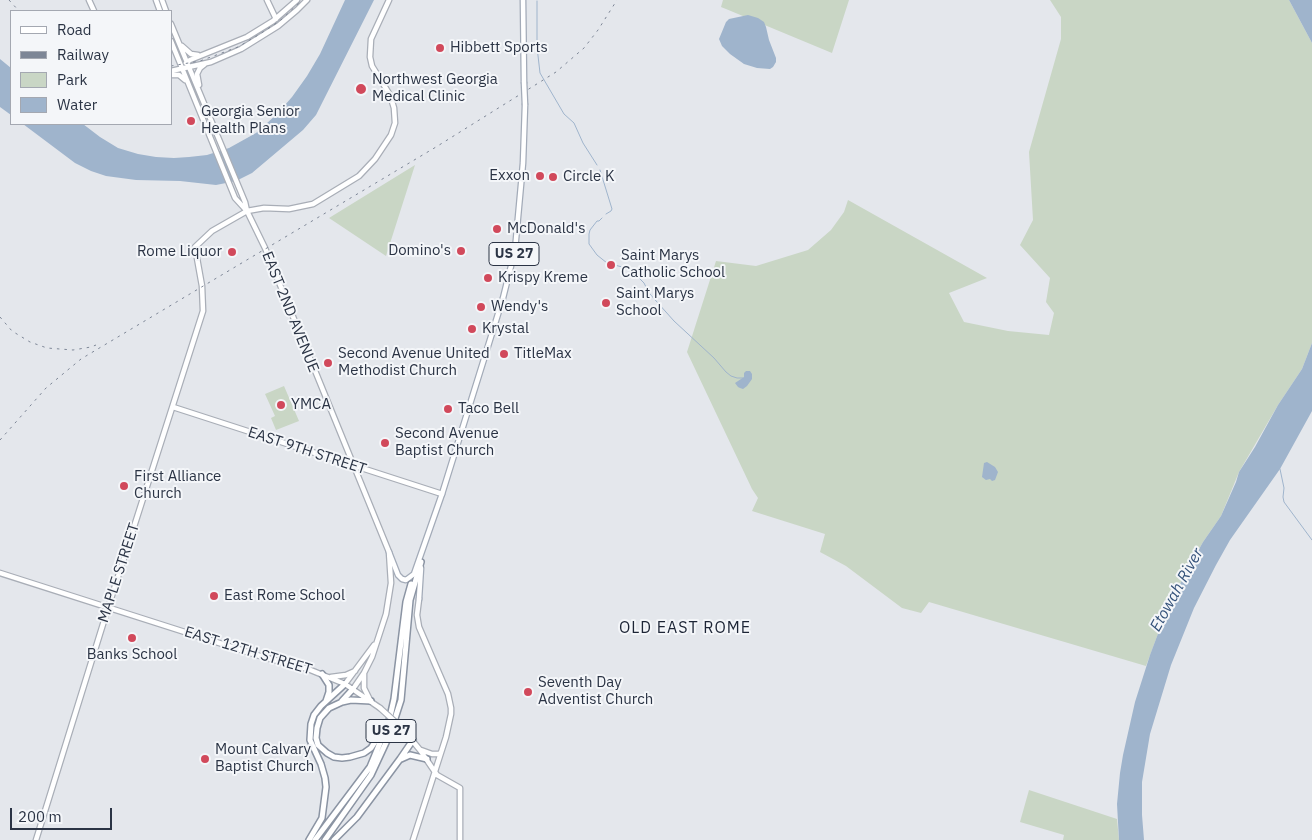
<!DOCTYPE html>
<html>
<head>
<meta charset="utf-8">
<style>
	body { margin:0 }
	#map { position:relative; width:1312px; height:840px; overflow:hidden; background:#e4e7ec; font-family:"IBM Plex Sans",sans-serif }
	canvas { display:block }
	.legend { position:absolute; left:10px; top:10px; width:162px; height:115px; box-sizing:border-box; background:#f4f6f9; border:1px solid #a4a8b1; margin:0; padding:6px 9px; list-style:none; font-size:15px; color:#2b3445 }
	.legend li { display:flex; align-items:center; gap:10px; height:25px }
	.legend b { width:25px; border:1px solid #a4a8b1 }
	.scale { position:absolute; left:10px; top:808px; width:102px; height:22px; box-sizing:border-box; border:2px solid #2b3445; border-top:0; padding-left:6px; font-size:15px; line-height:18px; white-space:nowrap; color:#2b3445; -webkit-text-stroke:4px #f4f6f9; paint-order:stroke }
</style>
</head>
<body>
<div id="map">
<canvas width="1312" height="840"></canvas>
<ul class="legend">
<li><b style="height:6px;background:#fff"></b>Road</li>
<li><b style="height:6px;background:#7d8696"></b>Railway</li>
<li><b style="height:14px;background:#c9d6c5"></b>Park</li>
<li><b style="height:14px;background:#9fb4cc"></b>Water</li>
</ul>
<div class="scale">200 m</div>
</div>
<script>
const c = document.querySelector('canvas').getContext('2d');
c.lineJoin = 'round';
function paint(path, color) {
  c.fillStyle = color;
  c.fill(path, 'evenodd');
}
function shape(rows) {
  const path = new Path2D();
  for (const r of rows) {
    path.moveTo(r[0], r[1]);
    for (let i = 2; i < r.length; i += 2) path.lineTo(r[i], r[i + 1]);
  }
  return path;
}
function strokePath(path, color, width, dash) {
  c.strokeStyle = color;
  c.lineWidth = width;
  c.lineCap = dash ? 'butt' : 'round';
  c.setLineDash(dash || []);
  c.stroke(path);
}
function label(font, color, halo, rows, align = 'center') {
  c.font = font + ' "IBM Plex Sans",sans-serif';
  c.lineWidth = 4;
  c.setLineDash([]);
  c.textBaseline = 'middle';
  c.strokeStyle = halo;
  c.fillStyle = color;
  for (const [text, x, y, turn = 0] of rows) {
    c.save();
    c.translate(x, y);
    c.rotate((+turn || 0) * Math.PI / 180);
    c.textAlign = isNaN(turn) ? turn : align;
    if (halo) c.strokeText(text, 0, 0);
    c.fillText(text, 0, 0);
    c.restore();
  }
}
const green = shape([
	[723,0,849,0,832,53,726,9,721,7],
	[1050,0,1289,0,1312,43,1312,343,1302,369,1278,405,1239,472,1221,516,1203,542,1180,584,1159,631,1146,666,929,602,921,613,902,608,846,566,820,552,825,534,752,511,758,498,752,489,687,352,716,261,756,266,808,250,831,230,844,212,848,200,987,278,949,293,964,322,1008,331,1049,335,1054,313,1046,302,1050,278,1020,245,1033,220,1029,152,1061,39,1061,17],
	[415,165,386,256,329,218],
	[284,386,299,421,276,430,271,418,275,416,265,394],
	[1029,790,1117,819,1119,840,1063,840,1064,835,1020,822]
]);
const water = shape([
	[345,0,374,0,316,115,303,130,252,173,236,181,216,185,180,181,136,180,106,176,91,171,75,163,23,124,83,124,100,137,118,148,138,154,156,157,174,158,189,157,207,155,229,148,256,133,277,114,292,97,307,76,320,54],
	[1289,0,1312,0,1312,43],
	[748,15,758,18,764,22,766,27,769,40,776,58,776,62,773,67,770,69,757,68,744,64,730,54,722,46,719,39,726,22,729,19],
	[0,59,11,68,11,115,0,107],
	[1312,343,1312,411,1280,469,1230,540,1216,565,1194,608,1171,665,1150,734,1142,782,1142,815,1144,840,1119,840,1117,804,1120,773,1123,755,1135,702,1150,655,1159,631,1180,584,1193,560,1203,542,1221,516,1236,482,1239,472,1255,447,1278,405,1302,369],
	[746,371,750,371,752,374,752,379,747,386,743,389,740,388,738,387,735,383,744,377,744,373],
	[987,462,995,467,998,472,995,480,992,481,990,479,986,480,982,477,984,463]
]);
const stream = shape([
	[537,1,537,47,540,73,564,114,574,123,583,143,597,165],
	[600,170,612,209,611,211,606,214],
	[602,218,599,221,597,221,590,230,589,234,589,244,597,255,607,263,626,268,637,276,644,283,649,293,674,321,714,358,726,372,731,376,737,378,743,378],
	[1280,469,1284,488,1283,497,1284,502,1312,540]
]);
const secondary = shape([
	[89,0,94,11],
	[156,0,160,11],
	[162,0,166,11],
	[267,0,276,19],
	[171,24,245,202,247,211,265,248,389,552,391,583,386,614,372,657,364,673,353,689],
	[171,41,235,198,246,210],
	[182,46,191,54,198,55],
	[186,63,190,60,247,37,273,21,297,0],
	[171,71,211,62,241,49,278,26,297,10,307,0],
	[171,75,179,75,185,80],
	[199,85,197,74,200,68,205,64],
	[173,407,442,494],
	[0,573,263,657,308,669,345,684,380,708],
	[364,674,364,688,370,700],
	[331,677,346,675,355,671],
	[345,684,374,645],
	[402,728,420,750,437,775,460,788,460,840],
	[421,750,432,754,440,754,441,752],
	[36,840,108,608,203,311,202,286,195,247,212,231,247,211,264,208,289,209,313,204,359,176,375,159,391,135,395,123,394,108,390,95,372,66,370,57,371,39,389,0],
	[413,840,446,737,451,714,451,708,448,694,419,627,417,615,419,599]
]);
const primary = shape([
	[523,0,524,82],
	[389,552,398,575,402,579,406,580,414,574,442,494,503,298,515,250,523,163,525,105],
	[419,599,421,568]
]);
const highway = shape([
	[322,674,329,685,329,692,326,701],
	[342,701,353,689],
	[371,701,351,700,342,702,329,708,320,718,317,728,316,738,318,745,327,753,334,757,342,758,350,757,364,753,371,748,382,731],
	[401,759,410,755,427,759],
	[309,840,322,818,326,787,325,778,321,764,310,740,311,724,314,715,321,706,345,684],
	[315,840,370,767,389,721,394,699,406,602,411,584],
	[325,840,371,775,390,734,401,700,410,600,421,562],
	[334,840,357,817,400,759,413,740]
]);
const rail = shape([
	[9,0,19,11],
	[171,66,200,61,238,47,260,34,281,20,302,0],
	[0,317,12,331,30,342,47,348,73,350,91,347,96,345],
	[0,440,46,388,81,359,436,147,556,72,584,48,598,30,617,0]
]);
const secondaryBridge = shape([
	[380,708,402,728]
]);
const primaryBridge = shape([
	[524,82,525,105]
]);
const markers = [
	[440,48,5,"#d1495b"],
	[361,89,6,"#d1495b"],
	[191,121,5,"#d1495b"],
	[540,176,5,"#d1495b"],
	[553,177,5,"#d1495b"],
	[497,229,5,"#d1495b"],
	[461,251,5,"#d1495b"],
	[232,252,5,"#d1495b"],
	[611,265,5,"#d1495b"],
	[488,278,5,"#d1495b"],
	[606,303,5,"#d1495b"],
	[481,307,5,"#d1495b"],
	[472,329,5,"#d1495b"],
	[504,354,5,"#d1495b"],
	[328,363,5,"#d1495b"],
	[281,405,5,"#d1495b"],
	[448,409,5,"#d1495b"],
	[385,443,5,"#d1495b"],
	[124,486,5,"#d1495b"],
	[214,596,5,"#d1495b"],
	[132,638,5,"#d1495b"],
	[528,692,5,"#d1495b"],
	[205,759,5,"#d1495b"]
];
const shields = [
	[514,254,50],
	[391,731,50]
];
const shieldNames = [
	["US 27",514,254],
	["US 27",391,731]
];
const poiNames = [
	["Hibbett Sports",450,48],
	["Northwest Georgia",372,80],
	["Medical Clinic",372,97],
	["Georgia Senior",201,112],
	["Health Plans",201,129],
	["Exxon",530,176,"right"],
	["Circle K",563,177],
	["McDonald's",507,229],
	["Domino's",451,251,"right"],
	["Rome Liquor",222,252,"right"],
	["Saint Marys",621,256],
	["Catholic School",621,273],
	["Krispy Kreme",498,278],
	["Saint Marys",616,294],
	["School",616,311],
	["Wendy's",491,307],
	["Krystal",482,329],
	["Second Avenue United",338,354],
	["Methodist Church",338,371],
	["TitleMax",514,354],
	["YMCA",291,405],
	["Taco Bell",458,409],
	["Second Avenue",395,434],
	["Baptist Church",395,451],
	["First Alliance",134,477],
	["Church",134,494],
	["East Rome School",224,596],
	["Banks School",132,655,"center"],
	["Seventh Day",538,683],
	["Adventist Church",538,700],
	["Mount Calvary",215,750],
	["Baptist Church",215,767]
];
const streetNames = [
	["EAST 2ND AVENUE",290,312,68],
	["EAST 9TH STREET",307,451,18],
	["MAPLE STREET",119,573,-72],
	["EAST 12TH STREET",248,651,17]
];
const waterNames = [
	["Etowah River",1177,590,-61]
];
const neighbourhoodNames = [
	["OLD EAST ROME",685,628]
];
paint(green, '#c9d6c5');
paint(water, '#9fb4cc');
strokePath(stream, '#9fb4cc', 1);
strokePath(secondary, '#a9aeb7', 7);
strokePath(primary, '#a3abb8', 7);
strokePath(highway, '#8b94a3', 8);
strokePath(secondary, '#fff', 4.5);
strokePath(primary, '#fff', 4.5);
strokePath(highway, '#fff', 5);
strokePath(rail, '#7d8696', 1, [2.5, 5]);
strokePath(secondaryBridge, '#a9aeb7', 7, []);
strokePath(primaryBridge, '#a3abb8', 7, []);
strokePath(secondaryBridge, '#fff', 4.5);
strokePath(primaryBridge, '#fff', 4.5);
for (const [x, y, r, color] of markers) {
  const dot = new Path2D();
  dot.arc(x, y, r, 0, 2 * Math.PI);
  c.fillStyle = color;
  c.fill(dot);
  strokePath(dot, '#f4f6f9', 2);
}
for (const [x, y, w] of shields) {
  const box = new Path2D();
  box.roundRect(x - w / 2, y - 11.5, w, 23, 4);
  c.fillStyle = '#f4f6f9';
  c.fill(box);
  strokePath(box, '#2b3445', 1);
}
label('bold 14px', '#2b3445', null, shieldNames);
label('15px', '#2b3445', '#f4f6f9', poiNames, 'left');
label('15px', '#2b3445', '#f4f6f9', streetNames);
label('italic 16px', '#34527a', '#f4f6f9', waterNames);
c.letterSpacing = '1px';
label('16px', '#1d2536', '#f4f6f9', neighbourhoodNames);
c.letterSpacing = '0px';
</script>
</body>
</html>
